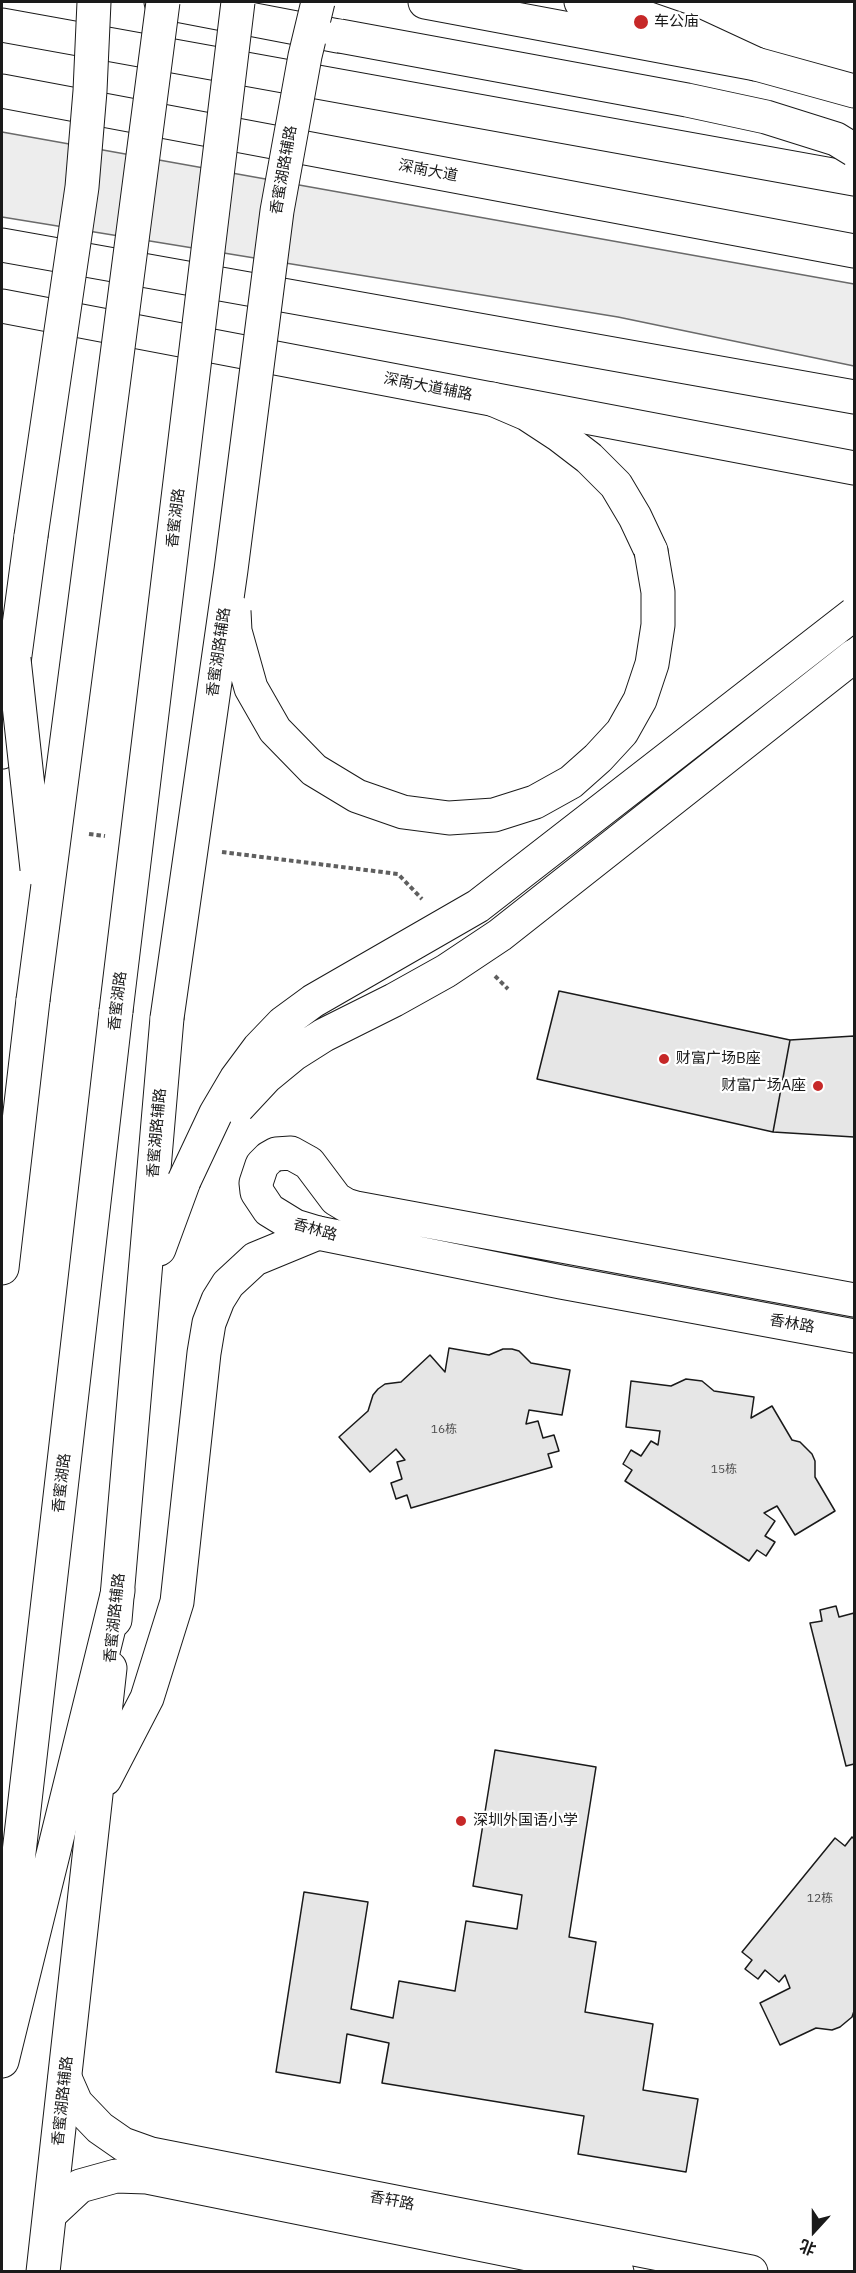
<!DOCTYPE html>
<html>
<head>
<meta charset="utf-8">
<style>
	body { margin:0 }
	#map { position:relative; width:856px; height:2273px; overflow:hidden; background:#fff; font-family:"IBM Plex Sans","Noto Sans SC",sans-serif }
	canvas { display:block }
	.frame { position:absolute; inset:0; border:3px solid #1a1a1a; pointer-events:none }
	.north { position:absolute; left:784px; top:2201px; width:60px; height:60px; -webkit-text-stroke:4px #fff; paint-order:stroke; rotate:201deg; font-size:16px; font-weight:700; line-height:24px; text-align:center; color:#1a1a1a }
	.north::after { content:''; display:block; margin:auto; width:21px; height:27px; background:#1a1a1a; clip-path:polygon(50% 0,100% 100%,50% 72%,0 100%) }
</style>
</head>
<body>
<div id="map">
<canvas width="856" height="2273"></canvas>
<div class="frame"></div>
<div class="north">北</div>
</div>
<script>
const c = document.querySelector('canvas').getContext('2d');
c.lineJoin = 'round';
function paint(path, color) {
  c.fillStyle = color;
  c.fill(path, 'evenodd');
}
function shape(rows) {
  const path = new Path2D();
  for (const r of rows) {
    path.moveTo(r[0], r[1]);
    for (let i = 2; i < r.length; i += 2) path.lineTo(r[i], r[i + 1]);
  }
  return path;
}
function strokePath(path, color, width, dash) {
  c.strokeStyle = color;
  c.lineWidth = width;
  c.lineCap = dash ? 'butt' : 'round';
  c.setLineDash(dash || []);
  c.stroke(path);
}
function label(font, color, halo, rows, align = 'center') {
  c.font = font + ' "IBM Plex Sans","Noto Sans SC",sans-serif';
  c.lineWidth = 4.5;
  c.setLineDash([]);
  c.textBaseline = 'middle';
  c.strokeStyle = halo;
  c.fillStyle = color;
  for (const [text, x, y, turn = 0] of rows) {
    c.save();
    c.translate(x, y);
    c.rotate((+turn || 0) * Math.PI / 180);
    c.textAlign = isNaN(turn) ? turn : align;
    if (halo) c.strokeText(text, 0, 0);
    c.fillText(text, 0, 0);
    c.restore();
  }
}
const built = shape([
	[2,132,854,284,854,366,618,317,2,217,2,132]
]);
const building = shape([
	[559,991,790,1040,773,1132,537,1079,559,991],
	[854,1036,854,1137,773,1132,790,1040,854,1036],
	[449,1348,489,1355,503,1349,512,1349,519,1351,531,1363,570,1370,562,1415,529,1410,526,1424,538,1421,543,1438,554,1435,559,1451,548,1454,552,1467,411,1508,407,1495,396,1499,391,1483,402,1479,397,1462,405,1460,396,1449,370,1472,339,1437,368,1411,373,1395,378,1389,385,1384,401,1382,430,1355,445,1372,449,1348],
	[686,1379,702,1381,714,1391,754,1397,751,1418,772,1406,792,1440,800,1442,812,1454,815,1461,815,1477,835,1511,795,1535,777,1506,764,1513,775,1521,765,1536,775,1542,766,1556,757,1550,749,1561,625,1481,632,1470,623,1464,631,1450,641,1456,651,1441,658,1445,660,1431,626,1427,631,1381,671,1386,686,1379],
	[836,1606,839,1617,854,1613,854,1764,846,1766,810,1623,822,1621,820,1610,836,1606],
	[495,1750,596,1767,569,1937,596,1942,585,2012,653,2024,643,2090,698,2099,686,2172,578,2154,584,2116,382,2083,389,2043,347,2034,340,2083,276,2072,304,1892,368,1902,351,2009,393,2018,399,1981,455,1991,466,1921,517,1929,522,1895,473,1886,495,1750],
	[852,1837,854,1839,854,2011,852,2017,840,2027,832,2030,816,2028,780,2045,760,2003,790,1988,785,1975,779,1982,765,1970,758,1979,745,1969,752,1960,742,1952,835,1838,845,1846,852,1837]
]);
const path = shape([
	[89,834,105,836],
	[222,852,398,874,422,899],
	[495,976,508,989]
]);
const secondary = shape([
	[425,2,756,64,854,91],
	[2,306,854,468],
	[854,1300,356,1208,346,1205,336,1199,309,1163,291,1153,276,1154,269,1158,262,1165,256,1183,257,1192,269,1210,295,1226,318,1233,561,1282,854,1336],
	[65,2078,76,2103,100,2128,123,2144,151,2154,751,2272],
	[50,2214,80,2186,116,2176,147,2177,617,2272]
]);
const primary = shape([
	[161,2,338,36],
	[2,25,854,179],
	[2,91,854,251],
	[2,245,854,397],
	[492,399,527,414,559,435,589,458,616,485,635,517,651,551],
	[2,752,31,536],
	[159,1249,184,1181],
	[115,1620,167,1018],
	[105,1779,147,1698,177,1602,204,1353,209,1323,218,1300,228,1284,255,1259,318,1233],
	[43,2272,110,1668]
]);
const highway = shape([
	[581,2,623,10,687,32,756,64],
	[2,1268,33,1000],
	[2,2000,116,1011],
	[2,2061,118,1591]
]);
const primaryBridge = shape([
	[340,36,687,100,766,117,836,139,854,150],
	[31,536,82,187,90,91,94,2],
	[234,611,235,631,251,688,275,730,314,770,357,796,403,812,449,818,494,815,535,802,571,782,598,758,622,732,640,700,652,664,658,625,658,592,651,551],
	[167,1018,231,570,277,211,305,56,318,2],
	[238,1107,266,1077,294,1054,324,1035,394,1000,446,971,500,935,854,656],
	[184,1181,216,1113,236,1079,259,1048,283,1023,313,1001,478,906,854,614]
]);
const highwayBridge = shape([
	[14,659,37,869],
	[33,1000,163,2],
	[116,1011,238,2]
]);
const markers = [
	[641,22,8,"#c62828"],
	[664,1059,6,"#c62828"],
	[818,1086,6,"#c62828"],
	[461,1821,6,"#c62828"]
];
const numberNames = [
	["16栋",444,1430],
	["15栋",724,1470],
	["12栋",820,1899]
];
const poiNames = [
	["车公庙",654,22],
	["财富广场B座",676,1059],
	["财富广场A座",806,1086,"right"],
	["深圳外国语小学",473,1821]
];
const streetNames = [
	["香蜜湖路辅路",284,170,-80],
	["深南大道",428,171,11],
	["深南大道辅路",428,387,11],
	["香蜜湖路",176,518,-83],
	["香蜜湖路辅路",219,652,-82],
	["香蜜湖路",118,1001,-83],
	["香蜜湖路辅路",157,1133,-85],
	["香林路",315,1230,16],
	["香林路",792,1324,10],
	["香蜜湖路",62,1483,-83],
	["香蜜湖路辅路",115,1618,-84],
	["香蜜湖路辅路",63,2101,-84],
	["香轩路",392,2201,11]
];
paint(built, '#ededed');
strokePath(built, '#6a6a6a', 1.5);
paint(building, '#e6e6e6');
strokePath(building, '#1a1a1a', 1.5);
strokePath(secondary, '#1a1a1a', 35);
strokePath(primary, '#1a1a1a', 35);
strokePath(highway, '#1a1a1a', 35);
strokePath(path, '#5f5f5f', 4, [4.5, 3]);
strokePath(secondary, '#fff', 33);
strokePath(primary, '#fff', 33);
strokePath(highway, '#fff', 33);
strokePath(primaryBridge, '#1a1a1a', 35, []);
strokePath(highwayBridge, '#1a1a1a', 35, []);
strokePath(primaryBridge, '#fff', 33);
strokePath(highwayBridge, '#fff', 33);
for (const [x, y, r, color] of markers) {
  const dot = new Path2D();
  dot.arc(x, y, r, 0, 2 * Math.PI);
  c.fillStyle = color;
  c.fill(dot);
  strokePath(dot, '#fff', 2);
}
label('12px', '#4d4d4d', null, numberNames);
label('15px', '#1a1a1a', '#fff', poiNames, 'left');
label('15px', '#1a1a1a', '#fff', streetNames);
</script>
</body>
</html>
